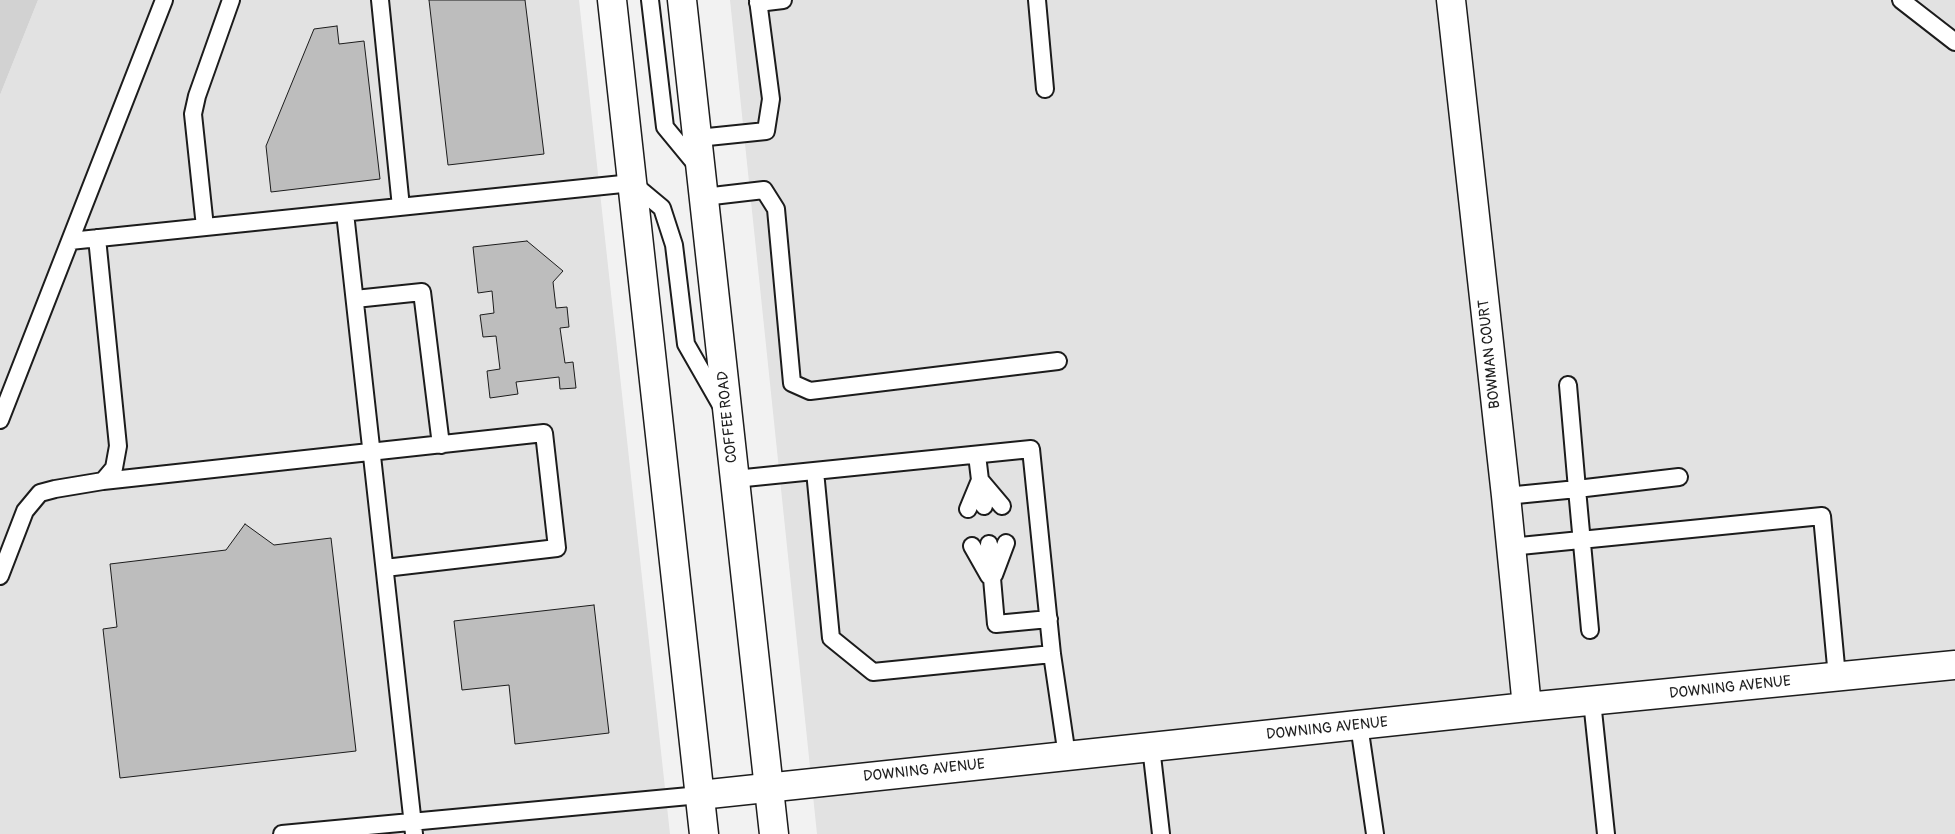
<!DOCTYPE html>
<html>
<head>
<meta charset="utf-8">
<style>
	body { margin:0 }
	canvas { display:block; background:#f2f2f2 }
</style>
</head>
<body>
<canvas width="1955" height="834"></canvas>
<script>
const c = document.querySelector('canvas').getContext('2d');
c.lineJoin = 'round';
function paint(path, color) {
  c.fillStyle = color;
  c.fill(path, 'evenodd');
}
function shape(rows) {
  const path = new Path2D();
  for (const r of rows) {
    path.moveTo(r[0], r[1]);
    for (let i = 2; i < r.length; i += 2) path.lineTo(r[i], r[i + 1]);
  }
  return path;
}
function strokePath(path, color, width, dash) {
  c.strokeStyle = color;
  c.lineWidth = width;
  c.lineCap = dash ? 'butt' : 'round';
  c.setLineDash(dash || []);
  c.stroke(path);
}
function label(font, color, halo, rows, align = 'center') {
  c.font = font + ' Pangolin,sans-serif';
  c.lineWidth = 4;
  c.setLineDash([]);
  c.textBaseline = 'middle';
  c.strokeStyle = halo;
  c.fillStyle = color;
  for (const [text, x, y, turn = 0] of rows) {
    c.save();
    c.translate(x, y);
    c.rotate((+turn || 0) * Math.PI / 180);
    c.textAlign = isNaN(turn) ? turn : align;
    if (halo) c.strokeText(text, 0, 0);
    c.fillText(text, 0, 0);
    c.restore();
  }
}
const built = shape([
	[38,0,579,0,670,834,0,834,0,95],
	[730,0,1955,0,1955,834,817,834]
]);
const green = shape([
	[0,0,38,0,0,95]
]);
const building = shape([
	[429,0,525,0,544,154,448,165,429,0],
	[337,26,339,44,364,41,380,179,271,192,266,146,314,29,337,26],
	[527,241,563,271,553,282,556,308,567,307,569,327,560,328,565,363,573,362,576,388,560,389,559,377,516,382,518,394,490,398,487,371,500,369,496,336,483,337,480,315,494,313,492,291,478,293,473,247,527,241],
	[245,524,274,545,331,538,356,751,120,778,103,629,117,627,110,564,226,550,245,524],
	[594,605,609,733,515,744,509,685,462,690,454,621,594,605]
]);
const lane = shape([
	[380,0,401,207],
	[650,0,665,127,698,167],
	[1037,0,1045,89],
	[1901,0,1955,42],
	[758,3,783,0],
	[698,138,766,131,771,99,758,0],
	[704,197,764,190,776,209,792,383,810,391,1058,361],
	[345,213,414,834],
	[205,227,193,114,197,96,231,0],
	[70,241,632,183,662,208,674,245,686,344,722,407],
	[355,299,422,292,441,445],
	[0,420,164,0],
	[977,455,980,480,1002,506],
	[815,471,831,638,873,672,1052,654],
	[735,479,1031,449,1052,654,1067,756],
	[980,480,984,506],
	[103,481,544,433,557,548,385,568],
	[1506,496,1577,489,1568,385],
	[968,509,980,480],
	[989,544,996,624,1049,619],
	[972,546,989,576],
	[1510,547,1822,516,1837,677],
	[994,575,1006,543],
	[0,576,25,511,40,493,55,489,103,481,114,468,118,446,97,238],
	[1590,630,1577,489,1679,477],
	[1592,701,1606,834],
	[1359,725,1375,834],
	[1151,747,1161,834],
	[282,834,700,795]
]);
const street = shape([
	[1451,0,1506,496,1527,707],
	[700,795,1527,707,1955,665]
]);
const secondary = shape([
	[612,0,704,834],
	[682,0,774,834]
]);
const streetNames = [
	["BOWMAN COURT",1490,354,-96],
	["COFFEE ROAD",728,417,-96],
	["DOWNING AVENUE",1730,688,-6],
	["DOWNING AVENUE",1327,729,-6],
	["DOWNING AVENUE",924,771,-6]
];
paint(built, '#e2e2e2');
paint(green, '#d2d2d2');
paint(building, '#bdbdbd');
strokePath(building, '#1c1c1c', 1);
strokePath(lane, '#1c1c1c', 20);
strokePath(street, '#1c1c1c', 31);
strokePath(secondary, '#1c1c1c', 31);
strokePath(lane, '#fff', 16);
strokePath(street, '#fff', 28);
strokePath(secondary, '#fff', 28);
label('15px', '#1c1c1c', '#fff', streetNames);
</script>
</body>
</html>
